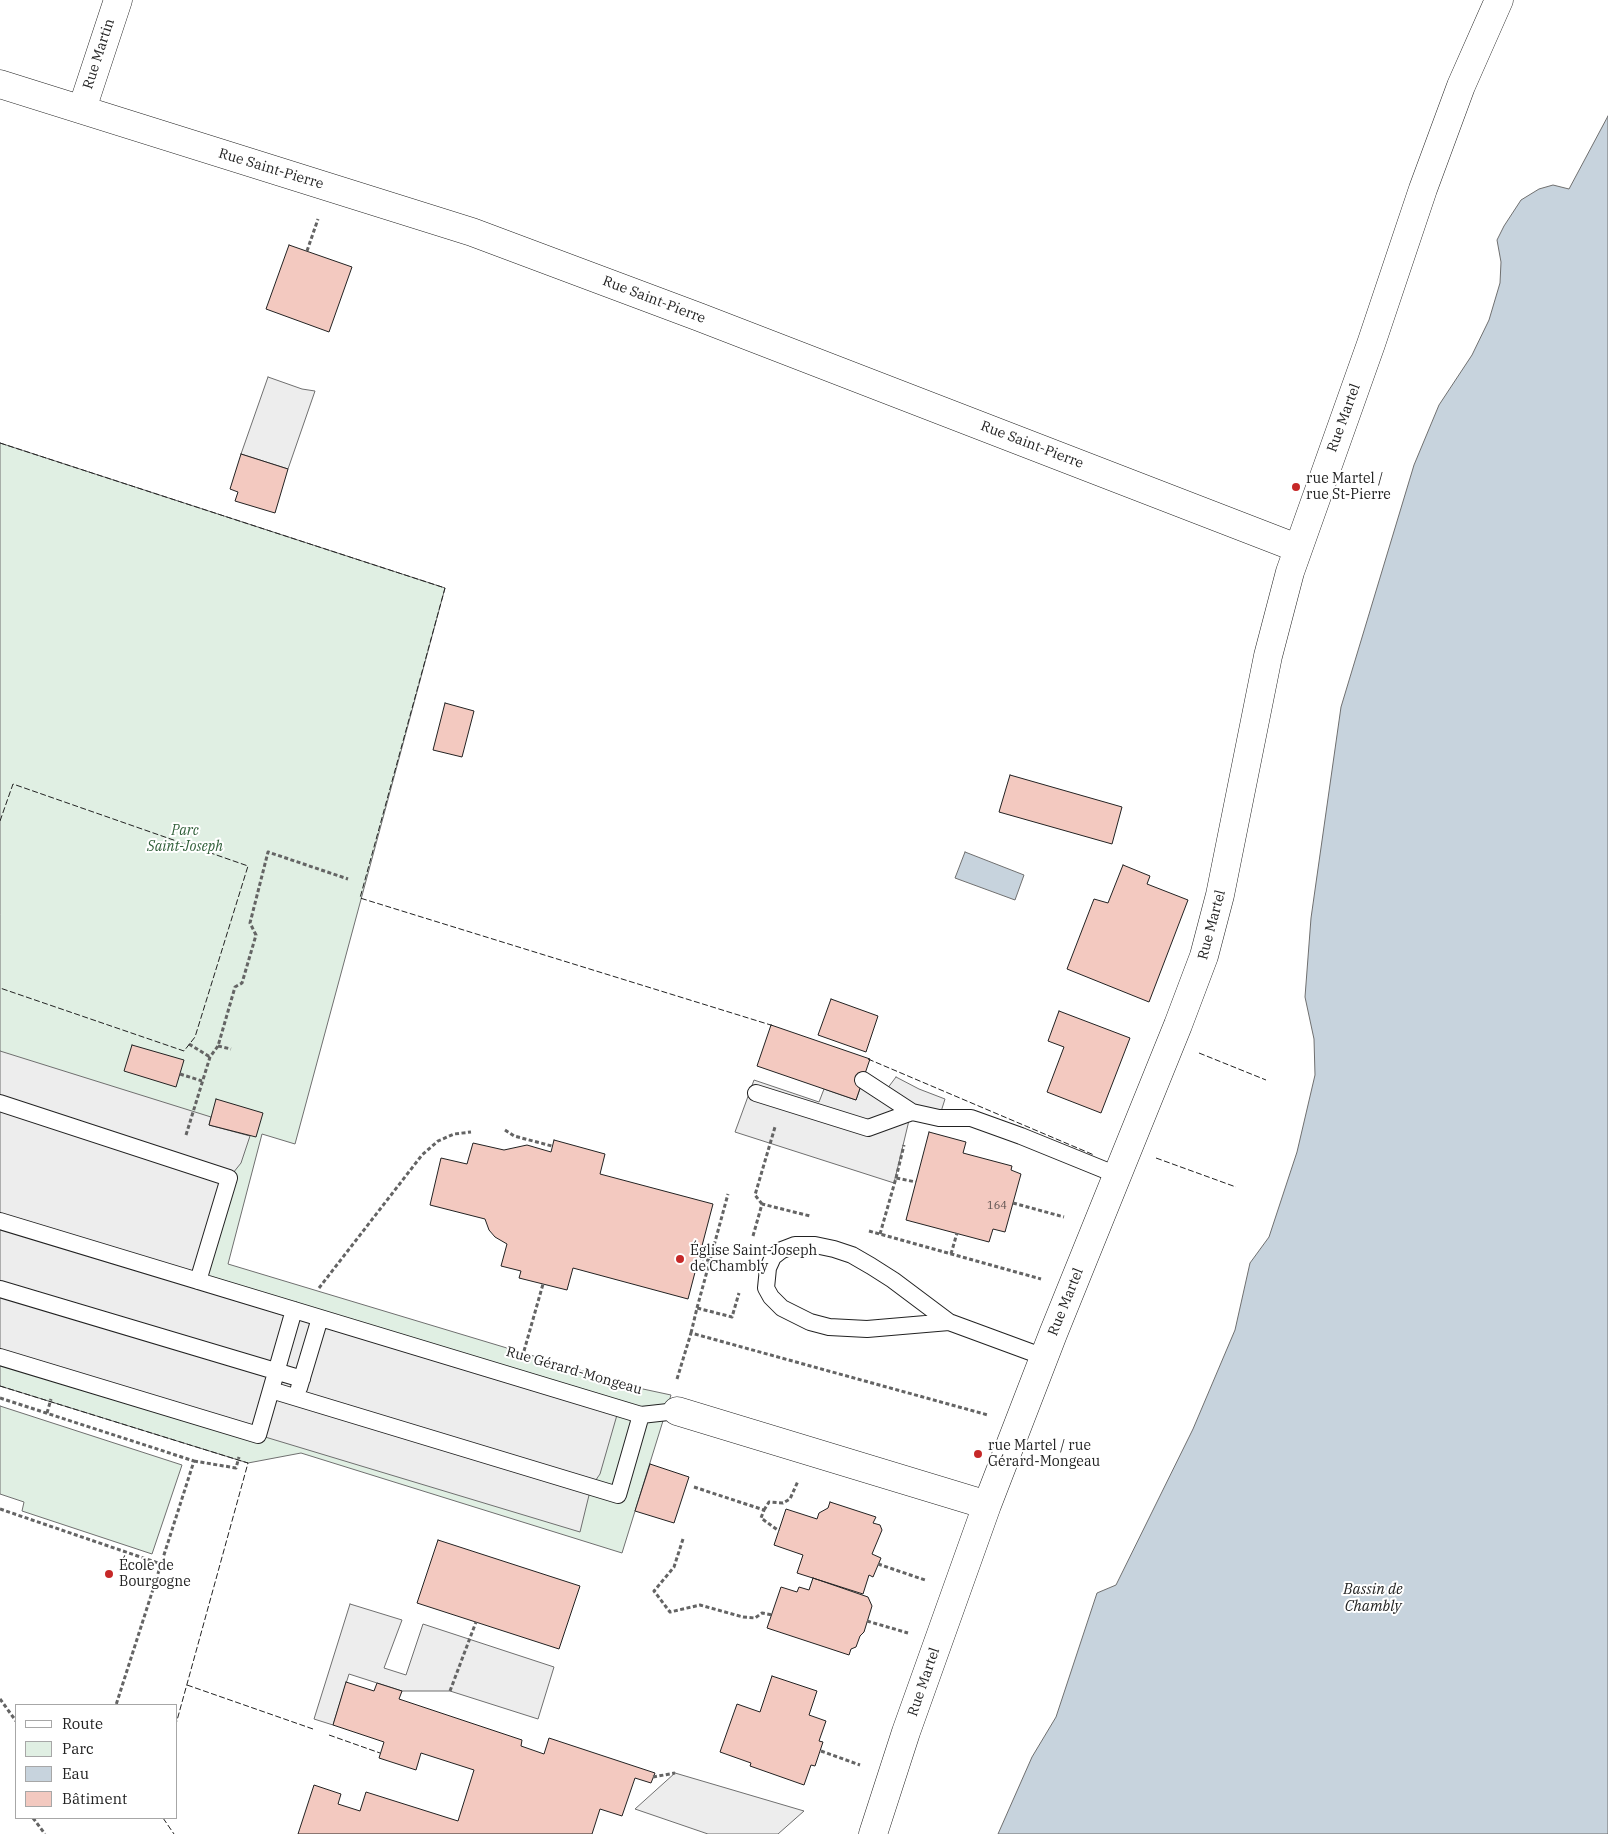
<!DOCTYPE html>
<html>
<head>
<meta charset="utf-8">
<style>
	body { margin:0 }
	#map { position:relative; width:1608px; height:1834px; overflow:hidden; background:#fff; font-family:"IBM Plex Serif",serif }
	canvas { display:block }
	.legend { position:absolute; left:15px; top:1704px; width:162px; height:115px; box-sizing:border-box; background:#fff; border:1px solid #a7a7a7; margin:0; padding:6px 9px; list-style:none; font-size:15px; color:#222 }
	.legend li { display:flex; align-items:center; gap:10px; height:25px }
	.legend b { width:25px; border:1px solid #a7a7a7 }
</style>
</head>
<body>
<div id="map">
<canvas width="1608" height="1834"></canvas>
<ul class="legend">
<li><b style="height:6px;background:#fff"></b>Route</li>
<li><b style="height:14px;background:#e0efe3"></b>Parc</li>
<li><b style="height:14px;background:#c7d3dd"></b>Eau</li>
<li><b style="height:14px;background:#f3c9c0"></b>Bâtiment</li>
</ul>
</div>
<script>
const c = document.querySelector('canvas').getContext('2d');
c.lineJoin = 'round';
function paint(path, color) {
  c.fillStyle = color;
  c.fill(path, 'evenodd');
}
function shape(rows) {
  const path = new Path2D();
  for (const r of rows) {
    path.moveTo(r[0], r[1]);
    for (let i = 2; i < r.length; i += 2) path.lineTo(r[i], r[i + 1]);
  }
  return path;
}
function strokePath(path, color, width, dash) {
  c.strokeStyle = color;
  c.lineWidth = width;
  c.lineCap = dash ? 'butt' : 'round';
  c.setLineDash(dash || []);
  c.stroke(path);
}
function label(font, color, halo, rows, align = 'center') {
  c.font = font + ' "IBM Plex Serif",serif';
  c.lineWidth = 4;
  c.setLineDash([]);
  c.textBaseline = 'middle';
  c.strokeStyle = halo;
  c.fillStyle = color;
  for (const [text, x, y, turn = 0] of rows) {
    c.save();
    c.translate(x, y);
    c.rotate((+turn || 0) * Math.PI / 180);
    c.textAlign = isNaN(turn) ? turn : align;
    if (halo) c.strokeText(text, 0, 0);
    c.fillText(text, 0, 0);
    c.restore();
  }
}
const green = shape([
	[0,443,445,588,295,1144,262,1134,228,1264,643,1389,671,1395,622,1553,301,1453,248,1463,0,1386,0,443],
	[0,1406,182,1465,152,1554,22,1511,24,1502,0,1494,0,1406]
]);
const parking = shape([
	[268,377,302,389,315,391,288,469,241,454,268,377],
	[0,1051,211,1117,209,1125,250,1136,241,1163,229,1178,199,1281,619,1408,600,1474,591,1487,580,1532,0,1357,0,1051],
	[896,1077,919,1089,945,1099,939,1118,911,1112,894,1183,735,1132,754,1080,819,1102,824,1089,856,1100,863,1080,884,1093,896,1077],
	[350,1604,402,1620,384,1668,406,1675,423,1624,554,1667,538,1719,450,1691,402,1691,349,1674,333,1725,314,1719,350,1604],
	[675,1773,804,1811,778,1834,708,1834,635,1809,675,1773]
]);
const water = shape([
	[1608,116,1608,1834,998,1834,1032,1757,1056,1717,1097,1593,1116,1585,1193,1429,1235,1330,1250,1263,1269,1237,1297,1152,1315,1075,1314,1039,1305,997,1311,918,1341,707,1414,465,1439,405,1472,355,1489,320,1500,283,1501,262,1497,240,1504,226,1521,200,1539,189,1553,185,1569,189,1608,116],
	[965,852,1024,875,1015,900,955,878,965,852]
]);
const building = shape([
	[289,245,352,267,329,332,266,309,289,245],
	[241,454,288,469,275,513,235,501,238,492,230,489,241,454],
	[445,703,474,711,462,757,433,750,445,703],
	[1010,775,1122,807,1112,844,999,812,1010,775],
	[1123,865,1150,876,1147,884,1188,900,1149,1002,1067,969,1094,899,1108,903,1123,865],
	[831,999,878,1016,866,1052,818,1035,831,999],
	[1059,1011,1130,1038,1101,1113,1047,1092,1064,1047,1048,1041,1059,1011],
	[771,1025,870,1059,856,1100,757,1066,771,1025],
	[132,1045,184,1060,176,1087,124,1071,132,1045],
	[216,1099,263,1113,256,1137,209,1125,216,1099],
	[929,1132,966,1142,963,1153,1012,1166,1011,1170,1021,1174,1005,1232,993,1229,989,1242,906,1220,929,1132],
	[554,1140,605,1154,600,1174,713,1204,688,1299,573,1268,567,1290,519,1278,521,1271,501,1266,507,1244,495,1237,489,1230,485,1219,430,1205,441,1158,467,1164,473,1143,504,1150,527,1145,551,1152,554,1140],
	[650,1464,689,1477,674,1523,635,1511,650,1464],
	[830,1502,876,1517,873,1523,880,1525,882,1530,872,1554,881,1558,873,1577,869,1575,863,1594,797,1573,803,1555,774,1545,786,1509,817,1519,819,1513,828,1508,830,1502],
	[438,1540,580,1586,559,1649,417,1603,438,1540],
	[813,1578,868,1597,872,1606,864,1632,860,1636,856,1647,851,1649,849,1655,767,1628,781,1587,797,1592,799,1587,809,1590,813,1578],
	[772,1676,817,1691,809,1715,826,1721,819,1741,823,1742,815,1766,811,1765,804,1785,750,1766,751,1763,720,1752,737,1704,760,1712,772,1676],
	[346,1682,374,1691,377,1683,402,1691,399,1699,522,1740,521,1746,544,1754,549,1738,655,1773,651,1783,635,1778,622,1816,600,1809,592,1834,298,1834,314,1785,341,1794,338,1804,360,1811,366,1792,458,1821,474,1770,421,1753,416,1770,379,1758,384,1742,333,1725,346,1682]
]);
const path = shape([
	[307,251,318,219],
	[189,1044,210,1057],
	[218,1046,231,1049],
	[180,1074,202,1081],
	[505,1130,514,1136,552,1146],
	[186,1135,210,1057,218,1046,235,987,242,983,256,935,250,923,268,852,348,879],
	[896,1178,904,1145],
	[1013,1203,1064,1217],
	[762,1204,755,1195,775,1127],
	[869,1231,1041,1279],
	[880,1234,896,1178,916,1182],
	[753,1236,762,1204,810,1216],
	[951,1254,957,1233],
	[700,1258,740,1269],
	[319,1288,422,1155,438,1141,454,1134,471,1132],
	[697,1308,728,1194],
	[691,1333,697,1308,732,1317,739,1293],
	[524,1351,543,1284],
	[677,1379,691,1333,988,1415],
	[0,1398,194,1461,116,1705],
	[47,1413,51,1399],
	[194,1461,236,1468,239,1457],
	[694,1487,764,1510,761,1518,779,1531],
	[0,1509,161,1564],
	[764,1510,769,1502,783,1503,790,1499,798,1481],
	[683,1539,674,1567,654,1591,670,1612,700,1605,743,1617,755,1618,762,1613,772,1615],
	[878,1564,925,1580],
	[867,1621,908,1633],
	[450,1691,476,1622],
	[0,1699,16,1721],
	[821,1751,860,1765],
	[653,1777,675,1773],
	[33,1818,45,1834]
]);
const service = shape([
	[863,1080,912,1112],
	[756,1093,868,1128,912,1112,939,1118,971,1118,1021,1136,1117,1175],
	[0,1103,229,1178,198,1281],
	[0,1221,641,1415,677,1411],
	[0,1289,302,1379],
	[949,1322,867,1329,829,1327,810,1322,782,1308,771,1297,766,1288,768,1268,773,1257,782,1250,795,1245,815,1245,834,1249,852,1255,871,1266,893,1280,949,1322,1044,1357],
	[0,1357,258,1435,294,1310],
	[299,1388,320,1318],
	[271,1390,618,1495,641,1415]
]);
const minor = shape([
	[0,84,472,232,699,317,1297,548],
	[82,109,118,0],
	[677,1411,987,1505],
	[873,1834,906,1732,987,1505,1053,1334,1178,1025,1204,956,1220,895,1268,656,1290,572,1371,344,1423,189,1461,86,1499,0]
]);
const fence = shape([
	[0,443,445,588,360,898,774,1026],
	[0,821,13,784,248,866,195,1037,184,1051,0,988],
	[1199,1053,1266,1080],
	[868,1059,1094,1155],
	[1156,1158,1236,1187],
	[0,1386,248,1463,176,1724],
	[187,1685,313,1729],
	[329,1735,380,1753],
	[163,1818,174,1834]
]);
const markers = [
	[1296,487,5,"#c62828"],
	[680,1259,5,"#c62828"],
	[978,1454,5,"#c62828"],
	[109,1574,5,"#c62828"]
];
const numberNames = [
	["164",997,1206]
];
const streetNames = [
	["Rue Martin",99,54,-72],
	["Rue Saint-Pierre",271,169,17],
	["Rue Saint-Pierre",654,300,21],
	["Rue Martel",1344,418,-70],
	["Rue Saint-Pierre",1032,445,21],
	["Rue Martel",1212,925,-75],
	["Rue Martel",1066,1302,-68],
	["Rue Gérard-Mongeau",574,1371,16],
	["Rue Martel",924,1682,-71]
];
const poiNames = [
	["rue Martel /",1306,479],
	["rue St-Pierre",1306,495],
	["Église Saint-Joseph",690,1251],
	["de Chambly",690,1267],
	["rue Martel / rue",988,1446],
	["Gérard-Mongeau",988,1462],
	["École de",119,1566],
	["Bourgogne",119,1582]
];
const parkNames = [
	["Parc",185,831],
	["Saint-Joseph",185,847]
];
const waterNames = [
	["Bassin de",1373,1590],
	["Chambly",1373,1607]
];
paint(green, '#e0efe3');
strokePath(green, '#6f6f6f', 1);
paint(parking, '#ededed');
strokePath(parking, '#6f6f6f', 1);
paint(water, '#c7d3dd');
strokePath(water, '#6f6f6f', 1);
paint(building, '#f3c9c0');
strokePath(building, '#222', 1);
strokePath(service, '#222', 18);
strokePath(minor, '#222', 29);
strokePath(path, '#646464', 3, [4, 2.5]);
strokePath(service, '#fff', 16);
strokePath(minor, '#fff', 28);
strokePath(fence, '#222', 1, [6, 2.5]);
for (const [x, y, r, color] of markers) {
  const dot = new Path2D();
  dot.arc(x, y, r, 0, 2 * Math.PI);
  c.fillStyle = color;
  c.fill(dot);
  strokePath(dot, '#fff', 2);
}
label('11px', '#564c4a', null, numberNames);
label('14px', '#222', '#fff', streetNames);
label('14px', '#222', '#fff', poiNames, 'left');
label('italic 14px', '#2f5e38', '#fff', parkNames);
label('italic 15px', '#222', '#fff', waterNames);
</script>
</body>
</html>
